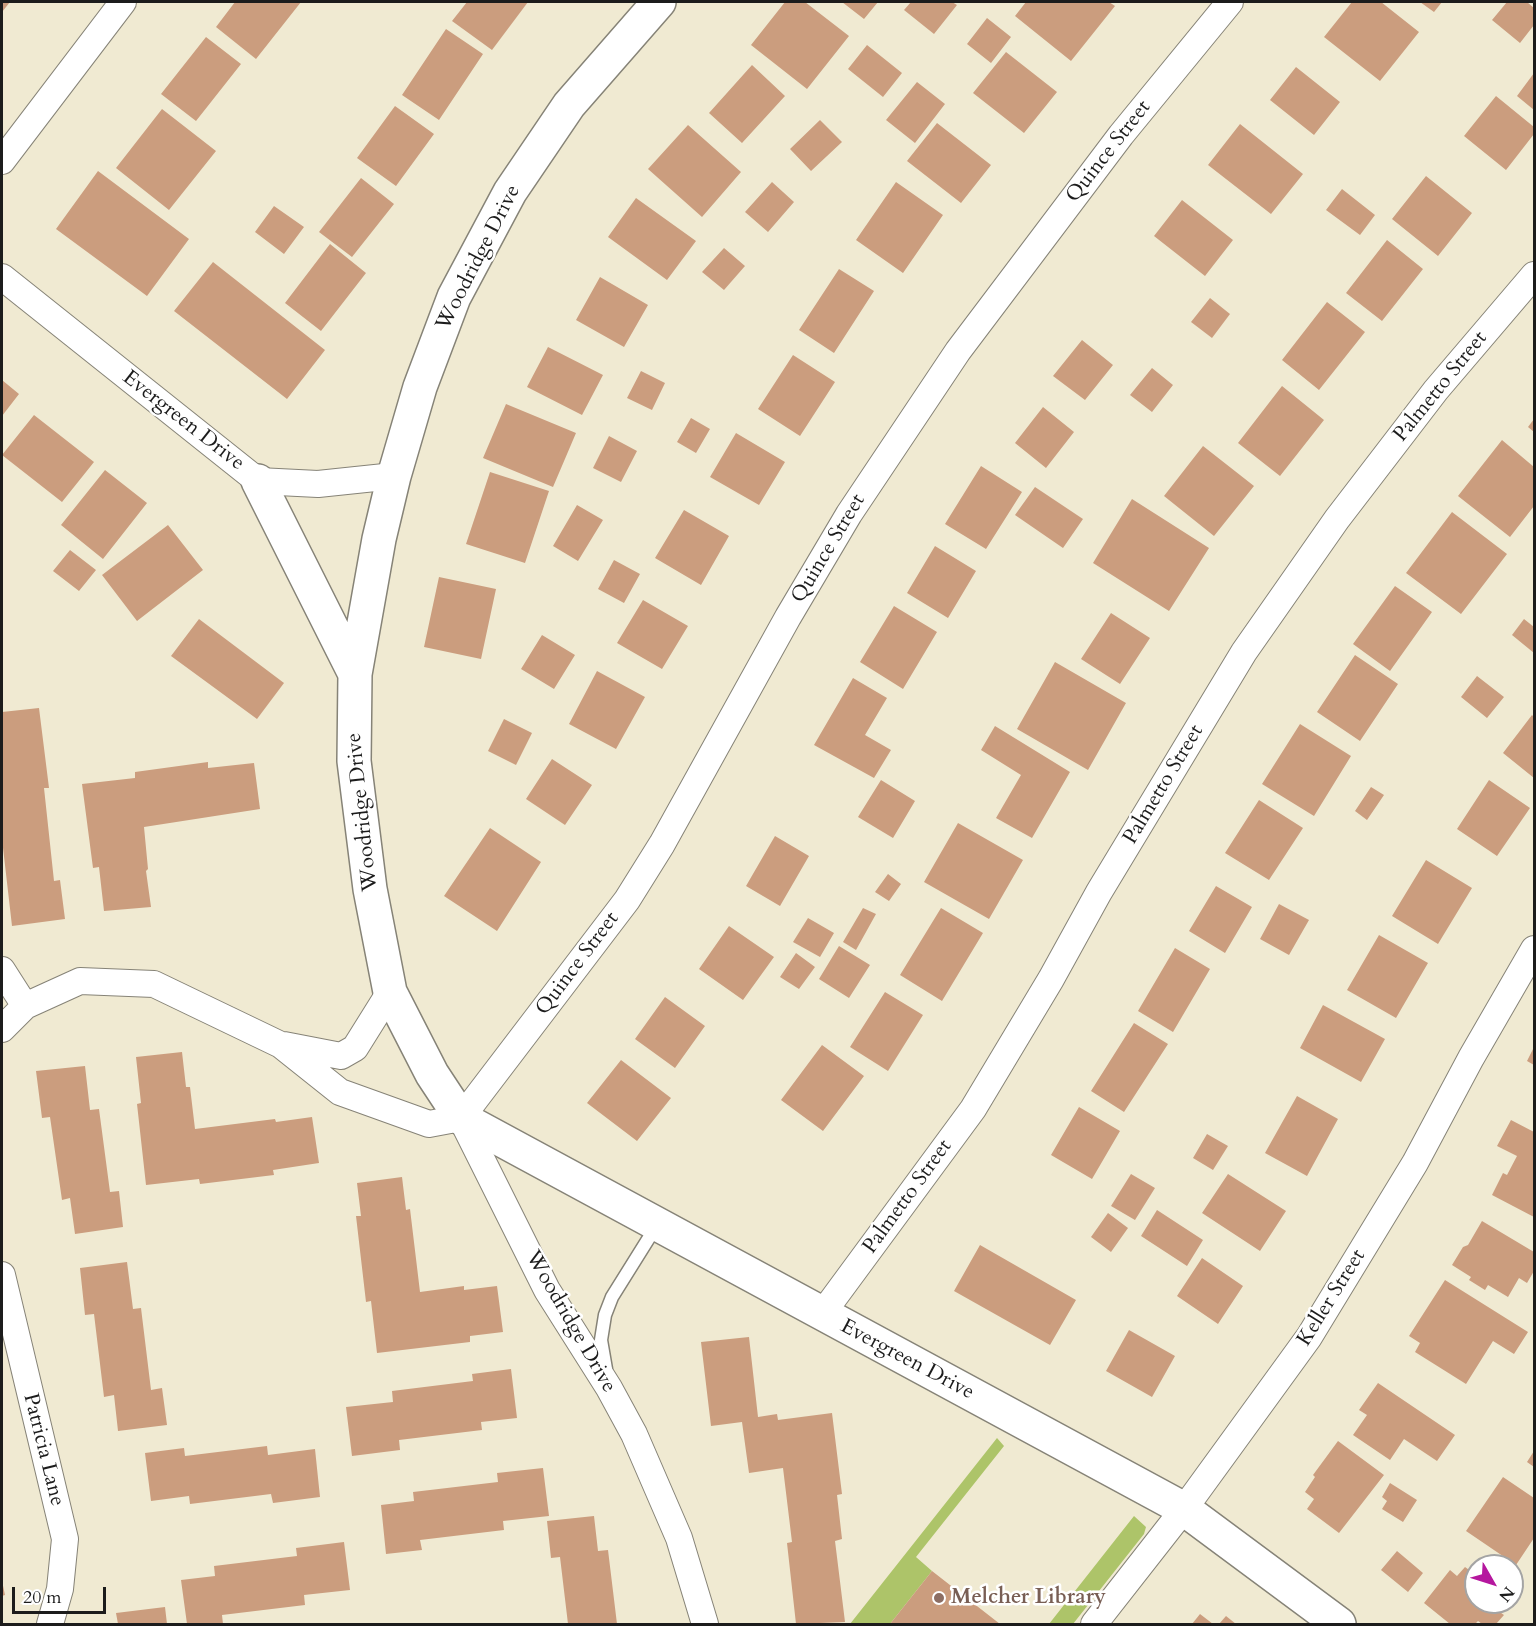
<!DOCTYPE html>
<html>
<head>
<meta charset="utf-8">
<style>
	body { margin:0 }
	#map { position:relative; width:1536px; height:1626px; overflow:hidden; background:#f0ead2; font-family:Cardo,serif }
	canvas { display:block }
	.frame { position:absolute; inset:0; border:3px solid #1c1c1c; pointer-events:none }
	.north { position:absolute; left:1464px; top:1554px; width:60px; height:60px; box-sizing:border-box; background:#fff; border:2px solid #a4a4a4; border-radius:50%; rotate:129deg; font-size:16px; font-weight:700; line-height:24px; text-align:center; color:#1c1c1c }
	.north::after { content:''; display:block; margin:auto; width:21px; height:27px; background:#b5179e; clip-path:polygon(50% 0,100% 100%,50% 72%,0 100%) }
	.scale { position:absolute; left:12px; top:1587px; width:94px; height:27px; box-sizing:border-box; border:3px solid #1c1c1c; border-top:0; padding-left:8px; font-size:18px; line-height:21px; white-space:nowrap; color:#1c1c1c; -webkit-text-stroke:4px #fff; paint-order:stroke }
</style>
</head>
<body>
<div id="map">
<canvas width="1536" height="1626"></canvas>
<div class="frame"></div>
<div class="north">N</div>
<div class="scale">20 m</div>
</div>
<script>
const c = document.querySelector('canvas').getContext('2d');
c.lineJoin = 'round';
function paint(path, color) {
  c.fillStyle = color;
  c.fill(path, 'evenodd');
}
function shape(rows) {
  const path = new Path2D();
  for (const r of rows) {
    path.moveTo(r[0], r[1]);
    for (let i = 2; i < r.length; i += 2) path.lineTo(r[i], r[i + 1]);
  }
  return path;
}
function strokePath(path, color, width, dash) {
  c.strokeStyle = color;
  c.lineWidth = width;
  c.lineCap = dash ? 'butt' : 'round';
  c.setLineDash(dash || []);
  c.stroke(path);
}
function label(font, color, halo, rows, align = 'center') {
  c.font = font + ' Cardo,serif';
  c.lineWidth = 5;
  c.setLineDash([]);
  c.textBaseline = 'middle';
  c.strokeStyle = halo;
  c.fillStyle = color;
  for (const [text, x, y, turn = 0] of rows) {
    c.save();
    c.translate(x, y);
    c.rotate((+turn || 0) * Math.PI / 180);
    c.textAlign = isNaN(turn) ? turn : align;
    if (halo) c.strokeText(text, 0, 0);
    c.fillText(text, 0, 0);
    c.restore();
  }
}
const green = shape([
	[997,1438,1004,1446,916,1557,932,1571,890,1624,850,1624],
	[1134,1516,1146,1527,1144,1534,1073,1624,1049,1624]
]);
const building = shape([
	[2,2,10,2,2,12],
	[235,2,301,2,256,59,216,27],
	[467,2,528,2,492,50,452,21],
	[785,2,805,2,849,36,807,89,751,45],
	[842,2,878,2,864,19],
	[911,2,952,2,957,5,934,34,904,10],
	[1026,2,1109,2,1115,6,1071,61,1015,16],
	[1352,2,1381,2,1419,32,1380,81,1324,37],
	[1420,2,1442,2,1434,12],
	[1507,2,1527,2,1534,8,1534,25,1520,43,1492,20],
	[987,18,1011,37,991,63,967,44],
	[446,29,483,54,439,120,402,95],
	[206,37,241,64,196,121,161,94],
	[867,45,902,73,883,97,848,69],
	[1006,52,1057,92,1024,133,973,93],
	[752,65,785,96,742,143,709,113],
	[1296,67,1340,102,1314,135,1270,100],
	[1534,73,1534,110,1517,96],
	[917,82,945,104,915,143,886,120],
	[1496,96,1534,127,1534,134,1506,170,1464,136],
	[395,106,434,134,396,186,357,158],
	[162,109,216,151,169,210,116,168],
	[820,120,842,142,811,171,790,149],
	[937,123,991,165,961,203,907,161],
	[1240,124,1303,174,1271,214,1208,165],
	[688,125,741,172,702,217,648,169],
	[98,171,189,239,147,296,56,229],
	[1426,176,1472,213,1438,256,1392,219],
	[361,178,394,204,352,257,319,232],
	[772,182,794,202,768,232,745,212],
	[896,182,943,215,903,273,856,240],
	[1342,189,1375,215,1360,235,1326,210],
	[636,198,696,241,667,280,608,237],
	[1182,200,1233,240,1205,276,1154,236],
	[274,206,304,227,284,254,255,232],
	[1387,240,1423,269,1382,321,1346,293],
	[330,244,366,273,321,331,285,303],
	[724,248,745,266,724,290,702,272],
	[213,262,325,350,287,399,174,311],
	[839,269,874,291,834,353,799,330],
	[600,277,648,305,624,347,576,320],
	[1210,298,1230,314,1212,338,1191,322],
	[1327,302,1365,332,1319,390,1282,360],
	[1082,340,1113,365,1085,400,1053,376],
	[548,347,603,375,582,415,527,387],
	[793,355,835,382,800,436,758,409],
	[1152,368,1173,385,1152,412,1130,395],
	[641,371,665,383,652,410,627,398],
	[2,380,19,394,2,416],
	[1282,386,1324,420,1280,476,1238,443],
	[506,404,576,433,553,487,483,458],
	[1043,407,1074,432,1046,468,1015,443],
	[34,415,94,462,62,502,2,455],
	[691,418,710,429,696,453,677,442],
	[1534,419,1534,432,1528,427],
	[736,433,785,462,759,505,710,477],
	[609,436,637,451,621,482,593,468],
	[1502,440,1534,467,1534,506,1510,537,1458,496],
	[1203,446,1254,486,1214,536,1164,496],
	[981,466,1022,492,986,549,945,524],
	[105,470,147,503,103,559,61,525],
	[490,472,549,491,525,563,466,544],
	[1035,487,1083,519,1063,548,1015,515],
	[1132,499,1209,548,1169,611,1093,563],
	[577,505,603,520,578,561,553,546],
	[684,510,729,536,701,585,655,558],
	[1452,512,1507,554,1461,614,1406,573],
	[168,525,203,570,137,621,102,575],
	[935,546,976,571,948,618,907,593],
	[70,550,96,570,79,591,53,571],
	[614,560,640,574,624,603,598,589],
	[439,577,496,589,481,659,424,647],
	[1395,586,1432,612,1390,671,1353,644],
	[643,600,688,626,662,669,617,643],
	[894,606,937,632,903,689,860,662],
	[1111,613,1150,638,1120,684,1081,659],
	[199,619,284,683,257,719,171,656],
	[1524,619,1534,627,1534,653,1512,635],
	[542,635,575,655,554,689,521,669],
	[1355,655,1398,684,1360,741,1317,712],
	[1055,662,1126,703,1088,770,1017,729],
	[597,671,645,697,616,749,569,724],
	[1477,676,1504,697,1487,718,1461,697],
	[853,678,887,698,865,735,891,750,874,778,814,745],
	[39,708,49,788,44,788,54,881,60,880,65,919,12,926,2,839,2,712],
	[1532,715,1534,717,1534,778,1503,753],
	[504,719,532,733,516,765,488,751],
	[1300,724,1351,756,1314,816,1262,784],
	[995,726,1070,772,1032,838,996,818,1021,775,981,750],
	[552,759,592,785,565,825,526,799],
	[208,762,208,768,254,763,260,809,144,827,148,869,146,871,151,907,104,911,99,867,93,868,82,784,135,778,135,772],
	[881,780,915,801,893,838,858,817],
	[1489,780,1530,808,1497,856,1457,829],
	[1371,787,1384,795,1367,820,1355,811],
	[1259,800,1303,828,1269,880,1225,853],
	[958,823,1023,860,989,919,924,882],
	[490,828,541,862,497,931,444,896],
	[775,836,809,856,780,906,746,886],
	[1426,860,1472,888,1438,944,1392,916],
	[888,874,901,884,889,901,875,892],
	[1216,886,1252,907,1225,953,1189,931],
	[1279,904,1309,920,1289,955,1260,939],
	[863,908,876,914,856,950,843,942],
	[941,908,983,933,942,1001,900,975],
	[808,918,834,933,820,957,793,942],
	[729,926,774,957,743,1000,699,969],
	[1379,935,1428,963,1396,1018,1347,990],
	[839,946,870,965,849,998,819,979],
	[1175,948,1210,969,1173,1032,1138,1011],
	[796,953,815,967,799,989,780,977],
	[885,992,923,1015,888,1071,850,1047],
	[665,997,705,1026,675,1068,635,1039],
	[1323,1005,1385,1039,1361,1082,1300,1048],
	[1134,1023,1168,1044,1124,1112,1091,1091],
	[822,1045,864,1076,823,1131,781,1100],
	[1534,1047,1534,1065,1527,1061],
	[182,1052,186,1087,190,1087,195,1129,275,1119,276,1122,312,1117,319,1163,273,1170,274,1175,200,1184,199,1179,146,1185,137,1104,141,1103,136,1057],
	[621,1060,671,1098,637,1141,587,1103],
	[85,1066,90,1110,99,1109,110,1192,119,1191,123,1227,75,1234,70,1198,62,1200,50,1117,42,1118,36,1071],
	[1297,1096,1338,1119,1307,1176,1265,1153],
	[1079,1107,1120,1131,1092,1179,1051,1155],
	[1511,1120,1534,1132,1534,1217,1492,1195,1503,1173,1507,1175,1517,1156,1497,1146],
	[1207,1134,1228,1146,1213,1170,1193,1158],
	[1131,1174,1155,1188,1135,1220,1111,1206],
	[1228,1174,1286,1211,1260,1251,1202,1213],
	[402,1177,406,1210,410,1209,420,1292,464,1286,464,1290,497,1286,503,1332,470,1336,470,1342,377,1353,371,1301,366,1302,356,1216,361,1216,357,1183],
	[1157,1210,1203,1240,1187,1266,1141,1236],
	[1108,1213,1128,1228,1111,1252,1091,1237],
	[1482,1221,1534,1252,1534,1271,1527,1283,1519,1278,1508,1297,1488,1285,1485,1290,1469,1280,1471,1277,1452,1265,1463,1247,1468,1245],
	[980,1245,1076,1300,1050,1345,954,1291],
	[1202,1258,1243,1286,1218,1324,1177,1296],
	[127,1262,133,1309,141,1308,151,1390,162,1388,167,1425,118,1431,114,1395,104,1397,94,1314,85,1315,80,1268],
	[1445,1280,1528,1332,1514,1354,1493,1341,1466,1384,1415,1352,1420,1343,1409,1336],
	[1129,1330,1175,1356,1152,1397,1106,1371],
	[749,1337,758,1417,777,1414,778,1420,832,1413,842,1494,837,1495,842,1539,835,1541,845,1622,796,1624,787,1543,792,1542,783,1468,749,1473,742,1422,711,1426,701,1342],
	[511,1369,517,1418,481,1422,482,1430,399,1440,400,1450,352,1456,346,1407,393,1402,392,1391,473,1381,472,1374],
	[1378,1383,1455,1435,1437,1461,1404,1439,1390,1460,1353,1435,1367,1415,1359,1410],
	[1338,1441,1384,1475,1339,1533,1307,1509,1314,1499,1305,1492,1315,1477,1313,1475],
	[267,1446,268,1455,315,1449,320,1497,273,1503,271,1494,190,1504,189,1496,151,1501,145,1453,184,1448,185,1456],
	[1534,1451,1534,1467,1527,1462],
	[543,1468,549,1516,503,1521,504,1530,420,1540,422,1550,386,1554,381,1505,414,1501,413,1492,498,1482,497,1473],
	[1503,1477,1534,1498,1534,1538,1516,1565,1466,1531],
	[1390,1483,1417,1500,1403,1522,1382,1509,1387,1501,1382,1497],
	[594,1516,598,1551,608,1550,617,1624,568,1624,560,1557,551,1558,547,1521],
	[344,1542,350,1590,304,1595,305,1605,222,1615,223,1624,187,1624,181,1580,215,1576,214,1566,297,1556,296,1548],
	[1397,1551,1423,1573,1408,1592,1381,1570],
	[1465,1567,1476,1575,1476,1602,1495,1602,1491,1606,1504,1615,1496,1624,1482,1624,1478,1621,1475,1624,1450,1624,1424,1603,1450,1570,1457,1576],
	[932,1571,1000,1624,890,1624],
	[2,1581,5,1595,2,1596],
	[165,1607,167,1624,118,1624,116,1613],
	[1200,1614,1213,1624,1192,1624],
	[1226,1616,1236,1624,1219,1624]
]);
const lane = shape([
	[606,1369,601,1340,605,1315,612,1297,657,1225]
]);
const street = shape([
	[2,161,123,2],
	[2,277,258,481,318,484,394,476],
	[2,970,25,1006],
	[2,1029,25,1006,80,981,154,984,281,1045,340,1092,429,1124,461,1118],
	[284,1045,341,1056,355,1048,390,992],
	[461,1118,627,900,662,844,788,617,849,514,958,351,1121,135,1230,2],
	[461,1118,547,1290,609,1388,634,1434,679,1538,705,1624],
	[2,1275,65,1539,60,1589,50,1624],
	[822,1314,973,1109,1051,979,1099,892,1244,652,1337,519,1436,390,1534,275],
	[1094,1624,1184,1509,1309,1337,1415,1163,1471,1058,1534,949]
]);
const secondary = shape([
	[659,2,569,105,510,192,454,297,420,387,394,476,379,539,355,674,354,761,370,889,390,992,432,1074,461,1118,1184,1509,1339,1624],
	[258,481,355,674]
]);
const markers = [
	[939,1598,6,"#8d6e63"]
];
const streetNames = [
	["Quince Street",1109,152,-52],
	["Woodridge Drive",479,258,-63],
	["Palmetto Street",1441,387,-51],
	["Evergreen Drive",183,421,38],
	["Quince Street",829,549,-59],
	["Palmetto Street",1164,785,-59],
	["Woodridge Drive",363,812,-96],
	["Quince Street",578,964,-53],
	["Palmetto Street",908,1197,-54],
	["Keller Street",1332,1298,-58],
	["Woodridge Drive",570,1322,60],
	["Evergreen Drive",907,1360,28],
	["Patricia Lane",43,1450,76]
];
const educationNames = [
	["Melcher Library",951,1598]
];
paint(green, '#adc469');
paint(building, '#cb9d7e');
strokePath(lane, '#868377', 15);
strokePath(street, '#868377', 28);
strokePath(secondary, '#868377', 36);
strokePath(lane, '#fff', 12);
strokePath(street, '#fff', 26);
strokePath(secondary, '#fff', 33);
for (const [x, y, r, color] of markers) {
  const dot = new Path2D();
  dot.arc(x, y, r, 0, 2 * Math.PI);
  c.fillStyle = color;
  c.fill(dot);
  strokePath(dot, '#fff', 2);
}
label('21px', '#1c1c1c', '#fff', streetNames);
label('bold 21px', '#785e54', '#fff', educationNames, 'left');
</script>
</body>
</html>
